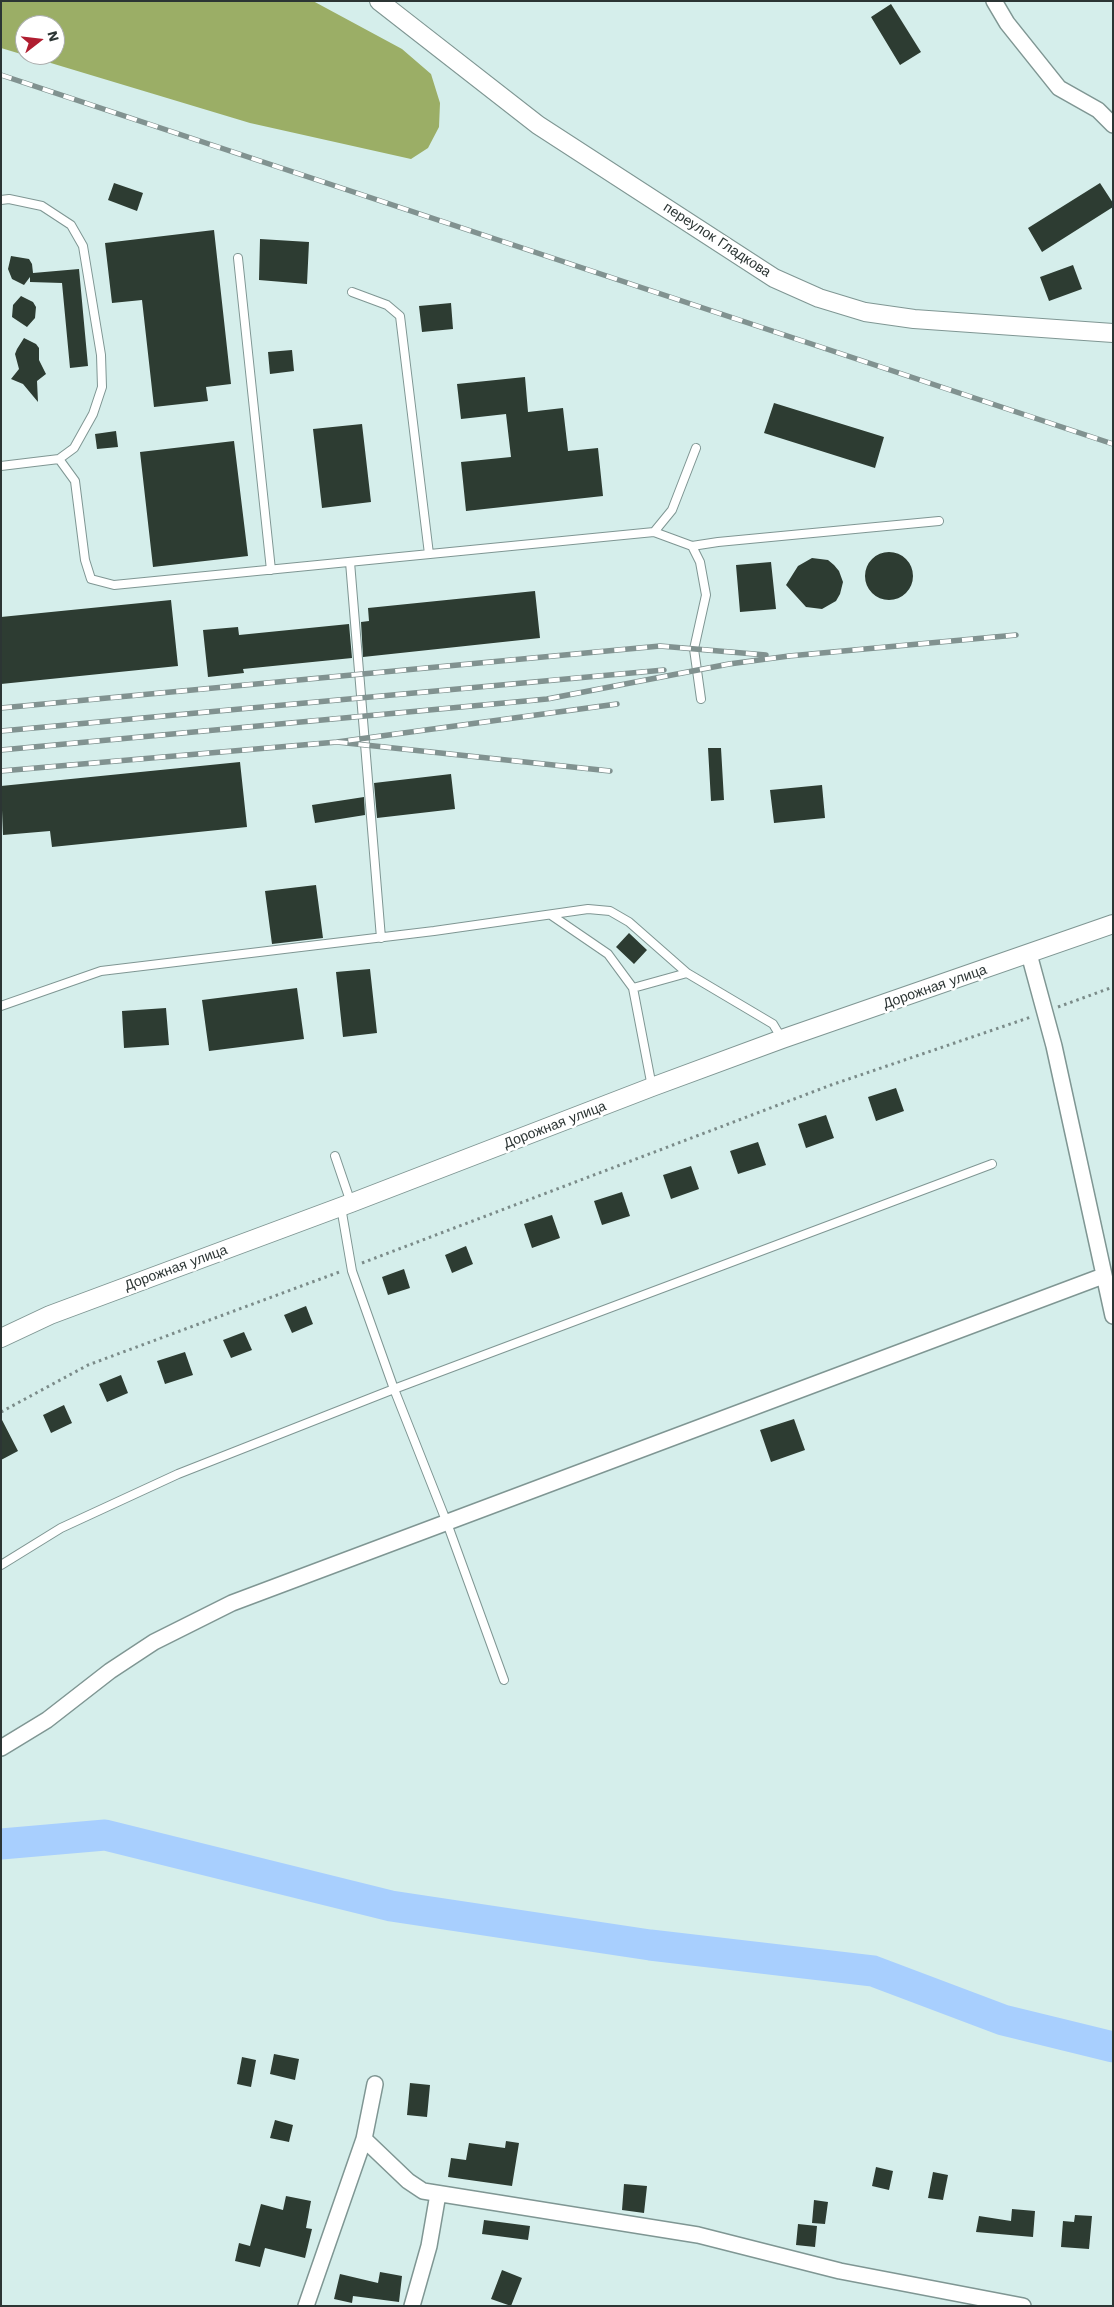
<!DOCTYPE html>
<html>
<head>
<meta charset="utf-8">
<style>
	body { margin:0 }
	#map { position:relative; width:1114px; height:2307px; overflow:hidden; background:#d5eeeb; font-family:"Work Sans",sans-serif }
	canvas { display:block }
	.frame { position:absolute; inset:0; border:2px solid #2c3534; pointer-events:none }
	.north { position:absolute; left:15px; top:15px; width:50px; height:50px; box-sizing:border-box; background:#fff; border:1px solid #abaeae; border-radius:50%; rotate:74deg; font-size:14px; font-weight:700; line-height:20px; text-align:center; color:#2c3534 }
	.north::after { content:''; display:block; margin:auto; width:18px; height:22px; background:#b01d30; clip-path:polygon(50% 0,100% 100%,50% 72%,0 100%) }
</style>
</head>
<body>
<div id="map">
<canvas width="1114" height="2307"></canvas>
<div class="frame"></div>
<div class="north">N</div>
</div>
<script>
const c = document.querySelector('canvas').getContext('2d');
c.lineJoin = 'round';
function paint(path, color) {
  c.fillStyle = color;
  c.fill(path, 'evenodd');
}
function shape(rows) {
  const path = new Path2D();
  for (const r of rows) {
    if (r.length === 3) {
      path.moveTo(r[0] + r[2], r[1]);
      path.arc(r[0], r[1], r[2], 0, 2 * Math.PI);
      continue;
    }
    path.moveTo(r[0], r[1]);
    for (let i = 2; i < r.length; i += 2) path.lineTo(r[i], r[i + 1]);
  }
  return path;
}
function strokePath(path, color, width, dash) {
  c.strokeStyle = color;
  c.lineWidth = width;
  c.lineCap = dash ? 'butt' : 'round';
  c.setLineDash(dash || []);
  c.stroke(path);
}
function label(font, color, halo, rows, align = 'center') {
  c.font = font + ' "Work Sans",sans-serif';
  c.lineWidth = 5;
  c.setLineDash([]);
  c.textBaseline = 'middle';
  c.strokeStyle = halo;
  c.fillStyle = color;
  for (const [text, x, y, turn = 0] of rows) {
    c.save();
    c.translate(x, y);
    c.rotate((+turn || 0) * Math.PI / 180);
    c.textAlign = isNaN(turn) ? turn : align;
    if (halo) c.strokeText(text, 0, 0);
    c.fillText(text, 0, 0);
    c.restore();
  }
}
const forest = shape([
	[1,1,313,1,402,49,431,74,440,103,439,127,428,148,411,159,250,123,1,48],
	[25,25,55,25,55,55,25,55]
]);
const river = shape([
	[1,1844,105,1835,391,1906,650,1945,873,1971,1003,2020,1113,2047]
]);
const building = shape([
	[891,4,921,52,900,65,871,17],
	[114,183,143,193,137,211,108,200],
	[1100,183,1113,203,1113,207,1042,252,1028,228],
	[214,230,231,384,206,387,208,401,154,407,142,300,112,303,105,243],
	[260,239,309,242,307,284,259,280],
	[11,256,29,259,32,264,33,273,79,269,88,366,70,368,62,283,30,282,30,277,24,285,12,279,8,269],
	[1073,265,1082,289,1049,301,1040,277],
	[21,296,33,302,36,307,35,318,27,327,12,317,13,305],
	[451,303,453,329,422,332,419,306],
	[24,338,36,344,39,348,39,360,46,374,37,381,38,402,23,384,11,379,19,369,15,354,17,349],
	[292,350,294,371,270,374,268,352],
	[525,377,528,412,563,408,568,451,598,448,603,496,466,511,461,462,511,457,506,414,461,419,457,384],
	[774,403,884,437,875,468,764,433],
	[362,424,371,502,322,508,313,429],
	[116,431,118,447,97,449,95,434],
	[234,441,248,556,153,567,140,452],
	[889,576,24],
	[812,558,828,560,834,565,839,571,843,582,840,594,836,601,822,609,806,607,786,585,798,566],
	[771,562,776,609,740,612,736,565],
	[535,591,540,638,363,657,361,622,369,621,368,608],
	[171,600,178,666,1,684,1,617],
	[349,624,352,658,243,669,244,673,208,677,203,630,238,627,239,635],
	[708,748,721,748,724,800,711,801],
	[240,762,247,827,52,847,50,831,3,835,1,786],
	[451,774,455,809,377,818,374,783],
	[822,785,825,818,774,823,770,790],
	[364,797,365,815,315,823,312,805],
	[316,885,323,938,272,944,265,891],
	[629,933,647,950,634,964,616,947],
	[370,969,377,1033,343,1037,336,972],
	[297,988,304,1039,209,1051,202,1000],
	[166,1008,169,1045,124,1048,122,1011],
	[896,1088,904,1111,876,1121,868,1097],
	[826,1115,834,1138,806,1148,798,1124],
	[758,1142,766,1165,738,1174,730,1151],
	[691,1166,699,1189,671,1199,663,1175],
	[622,1192,630,1216,602,1225,594,1201],
	[552,1215,560,1238,532,1248,524,1224],
	[466,1246,473,1264,452,1273,445,1255],
	[404,1269,410,1288,388,1295,382,1277],
	[306,1306,313,1324,292,1333,284,1315],
	[244,1332,252,1350,231,1358,223,1340],
	[185,1352,193,1375,165,1384,157,1361],
	[121,1375,128,1393,107,1402,99,1384],
	[64,1405,72,1423,51,1433,43,1415],
	[1,1418,18,1451,1,1460],
	[794,1419,805,1450,771,1462,760,1430],
	[274,2054,299,2059,295,2080,270,2074],
	[242,2057,256,2060,251,2087,237,2084],
	[410,2083,430,2085,427,2117,407,2115],
	[275,2120,293,2125,289,2142,270,2138],
	[506,2141,519,2143,512,2186,448,2177,451,2158,466,2160,469,2143,505,2148],
	[876,2167,893,2171,889,2190,872,2186],
	[933,2172,948,2175,943,2200,928,2198],
	[624,2184,647,2186,644,2213,622,2210],
	[286,2196,311,2201,306,2228,312,2229,305,2258,265,2248,260,2267,235,2261,239,2243,250,2246,261,2204,283,2210],
	[814,2200,828,2202,825,2224,812,2223],
	[1012,2209,1035,2211,1033,2237,976,2232,979,2216,1011,2221],
	[1075,2215,1092,2216,1089,2249,1061,2247,1063,2221,1074,2222],
	[484,2220,530,2226,528,2240,482,2234],
	[798,2224,817,2226,815,2247,796,2245],
	[502,2270,522,2278,511,2306,491,2299],
	[380,2272,402,2276,399,2302,353,2296,352,2303,334,2299,340,2274,378,2283]
]);
const path = shape([
	[1058,1007,1113,987],
	[362,1263,831,1085,1031,1017],
	[1,1412,88,1365,342,1271]
]);
const service = shape([
	[1,200,9,199,42,206,71,225,83,246,101,355,102,387,93,414,74,448,59,459,1,466],
	[238,258,271,570],
	[352,292,387,305,400,316,429,554],
	[59,459,75,481,85,560,91,579,114,585,654,532,692,546,700,562,706,595,694,649,701,699],
	[654,532,672,510,696,448],
	[692,546,718,542,939,521],
	[350,562,381,938],
	[551,915,608,954,633,988],
	[1,1006,101,971,434,931,588,909,610,911,629,922,687,973],
	[652,1087,633,988,687,973,773,1024,782,1039],
	[335,1156,351,1203],
	[341,1207,352,1271,394,1389,447,1523,504,1680],
	[1,1565,61,1528,178,1474,394,1389,992,1164]
]);
const minor = shape([
	[994,1,1007,23,1059,88,1098,110,1113,125],
	[1029,954,1054,1046,1113,1316],
	[1,1748,47,1720,110,1671,154,1642,232,1603,1103,1276],
	[364,2139,408,2181,423,2191,698,2235,840,2271,1023,2306],
	[306,2306,364,2139,375,2084],
	[412,2306,429,2246,438,2194]
]);
const tertiary = shape([
	[379,1,538,125,774,278,819,298,865,312,914,319,1113,333],
	[1,1338,50,1315,351,1203,652,1087,782,1039,1113,924]
]);
const rail = shape([
	[1,75,1113,444],
	[1,708,660,646,766,655],
	[1,731,664,670],
	[1,750,547,699,729,664,789,656,1016,635],
	[1,771,337,742],
	[610,771,337,742,617,704]
]);
const streetNames = [
	["переулок Гладкова",717,240,33],
	["Дорожная улица",935,987,-19],
	["Дорожная улица",555,1125,-21],
	["Дорожная улица",176,1268,-20]
];
paint(forest, '#9bae66');
strokePath(river, '#a8cffe', 31);
paint(building, '#2d3c32');
strokePath(service, '#7f9693', 10);
strokePath(minor, '#7f9693', 18);
strokePath(tertiary, '#7f9693', 20);
strokePath(path, '#7b8b89', 3, [2.5, 4]);
strokePath(service, '#fff', 8);
strokePath(minor, '#fff', 15);
strokePath(tertiary, '#fff', 18);
strokePath(rail, '#819290', 5.5);
strokePath(rail, '#fff', 4, [11]);
label('14px', '#2c3534', '#fff', streetNames);
</script>
</body>
</html>
